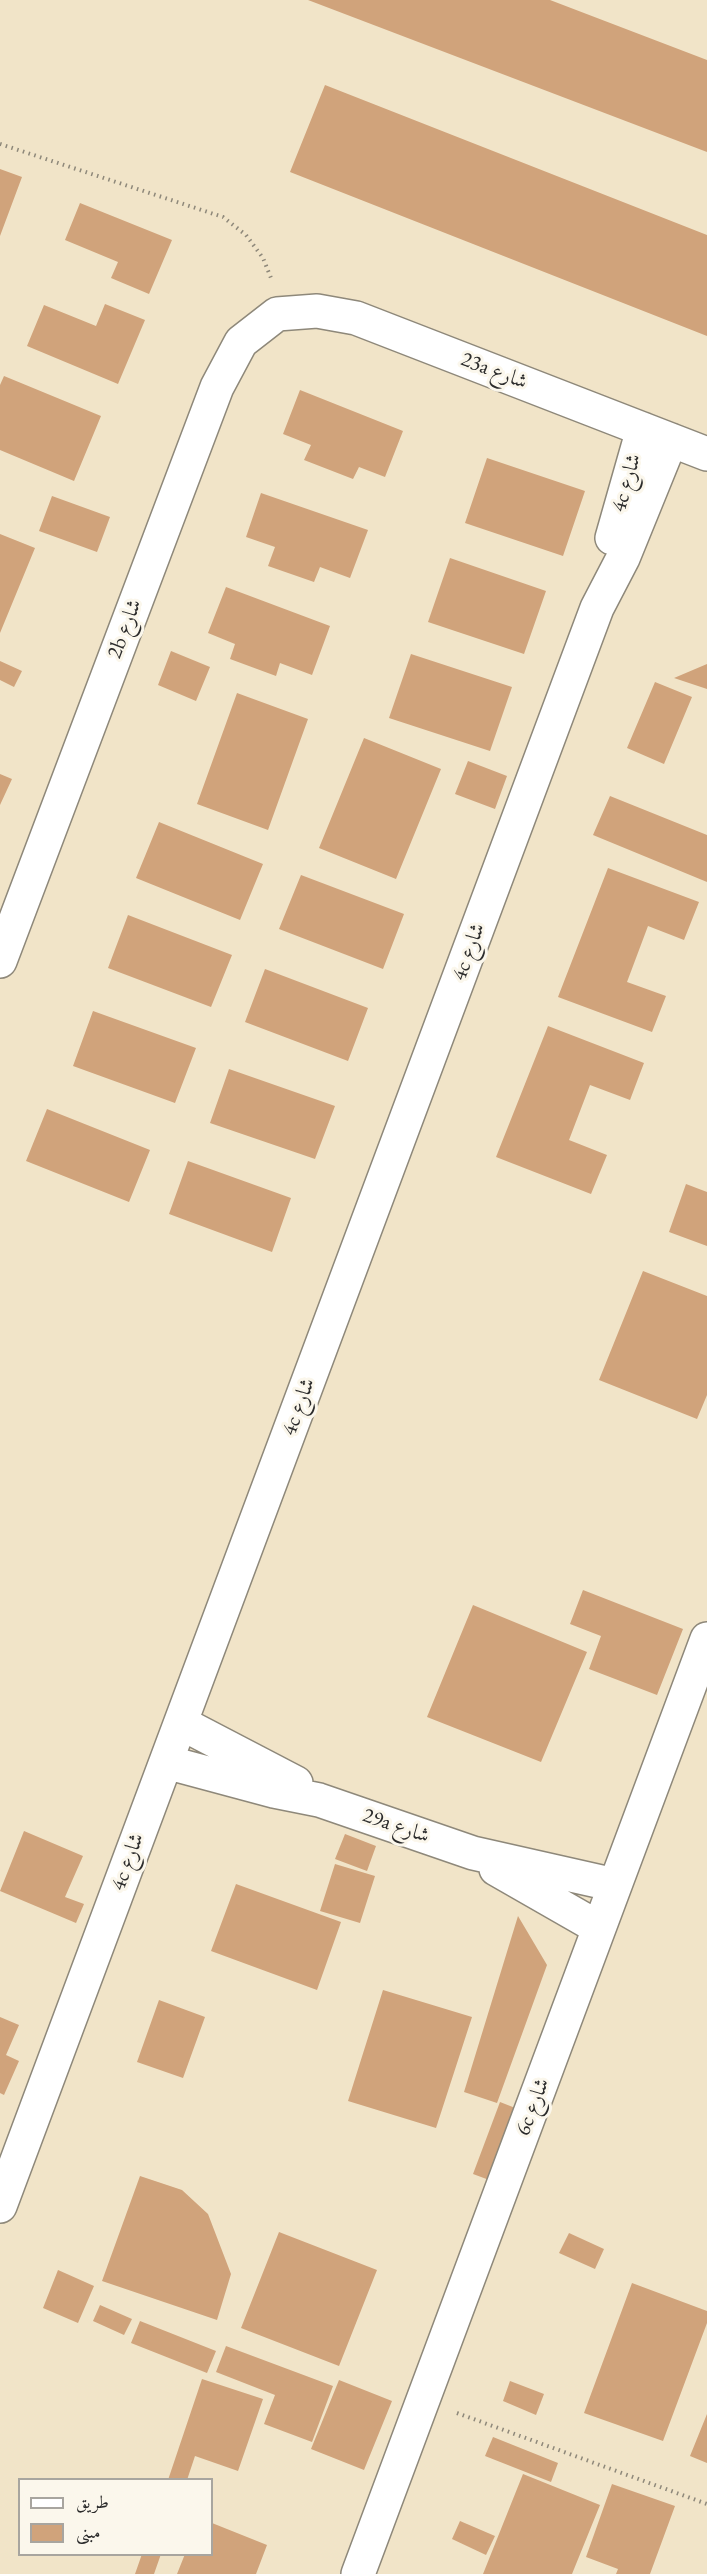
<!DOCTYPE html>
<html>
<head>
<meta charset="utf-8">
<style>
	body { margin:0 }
	#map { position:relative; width:707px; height:2574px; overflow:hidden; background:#f1e4c8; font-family:"EB Garamond",Amiri,serif }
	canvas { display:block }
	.legend { position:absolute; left:18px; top:2478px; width:195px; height:78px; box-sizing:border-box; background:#fbf7ec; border:2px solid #a8a59f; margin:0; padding:8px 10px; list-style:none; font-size:18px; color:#2b2b2b }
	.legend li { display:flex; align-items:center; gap:12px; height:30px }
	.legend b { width:30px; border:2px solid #a8a59f }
</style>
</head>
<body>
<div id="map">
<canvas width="707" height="2574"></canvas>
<ul class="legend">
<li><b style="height:8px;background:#fff"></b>طريق</li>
<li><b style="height:16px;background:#d0a37b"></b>مبنى</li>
</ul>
</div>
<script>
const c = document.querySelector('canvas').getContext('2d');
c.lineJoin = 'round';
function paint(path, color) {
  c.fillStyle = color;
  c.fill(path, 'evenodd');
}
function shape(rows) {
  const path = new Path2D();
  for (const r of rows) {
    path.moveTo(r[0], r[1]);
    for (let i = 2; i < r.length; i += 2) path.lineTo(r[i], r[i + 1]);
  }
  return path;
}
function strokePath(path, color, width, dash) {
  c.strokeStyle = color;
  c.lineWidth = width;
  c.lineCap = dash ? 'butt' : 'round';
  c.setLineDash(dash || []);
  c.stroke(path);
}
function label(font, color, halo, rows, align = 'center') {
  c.font = font + ' "EB Garamond",Amiri,serif';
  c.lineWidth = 6;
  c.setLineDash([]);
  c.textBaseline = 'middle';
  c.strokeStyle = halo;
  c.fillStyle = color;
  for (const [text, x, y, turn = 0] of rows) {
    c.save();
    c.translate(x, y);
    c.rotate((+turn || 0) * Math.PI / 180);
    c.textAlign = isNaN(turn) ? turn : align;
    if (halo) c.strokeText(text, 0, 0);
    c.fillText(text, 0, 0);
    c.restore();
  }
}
const building = shape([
	[308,0,550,0,707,60,707,152],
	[325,85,707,235,707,336,290,172],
	[0,169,22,177,0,236],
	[80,203,172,240,149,294,111,278,118,262,65,240],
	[105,304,145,320,118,384,27,346,44,305,96,326],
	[4,376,101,416,74,481,0,450,0,385],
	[300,390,403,431,385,477,359,467,353,479,304,460,311,445,283,434],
	[487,458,585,491,563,556,465,523],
	[261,493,368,530,350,578,320,567,314,582,268,566,275,547,246,537],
	[52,496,110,517,97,552,39,531],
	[0,534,35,548,0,633],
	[450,558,546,591,524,654,428,622],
	[226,587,330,626,312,675,280,663,276,676,230,659,235,644,208,633],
	[171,651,210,667,196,701,158,685],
	[411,654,512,687,490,751,389,718],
	[0,661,22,671,14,687,0,680],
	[707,664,707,689,674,678],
	[655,682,692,697,664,764,627,748],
	[237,693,308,719,268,830,197,804],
	[364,738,441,769,396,879,319,848],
	[468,761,507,776,495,809,455,794],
	[0,774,12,779,0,805],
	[610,796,707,835,707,882,593,835],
	[159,822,263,864,240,920,136,878],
	[608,868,699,902,684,940,648,926,627,982,666,996,652,1032,558,997],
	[301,875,404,914,383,969,279,929],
	[128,915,232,955,211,1007,108,968],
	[265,969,368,1008,348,1061,245,1022],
	[93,1011,196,1048,175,1103,73,1066],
	[548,1026,644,1063,630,1100,590,1085,569,1140,607,1155,591,1194,496,1157],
	[229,1069,335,1106,315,1159,210,1123],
	[47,1109,150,1150,129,1202,26,1161],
	[188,1161,291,1198,272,1252,169,1214],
	[686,1184,707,1192,707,1246,669,1232],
	[643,1271,707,1296,707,1395,697,1419,599,1380],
	[583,1590,683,1629,657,1695,589,1669,601,1636,570,1624],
	[473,1605,587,1652,541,1762,427,1717],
	[24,1831,83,1856,65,1897,84,1904,76,1923,0,1891],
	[345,1834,376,1846,367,1871,335,1859],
	[335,1864,375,1876,360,1923,320,1911],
	[236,1884,341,1922,317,1990,211,1951],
	[518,1916,547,1965,497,2103,464,2092],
	[383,1990,472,2017,436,2128,348,2101],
	[159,2000,205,2017,183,2078,137,2062],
	[0,2017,19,2025,6,2055,19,2061,4,2095,0,2093],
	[500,2102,528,2113,500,2184,473,2174],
	[140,2176,182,2190,208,2214,231,2274,217,2320,102,2281],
	[279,2232,377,2270,339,2366,241,2328],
	[569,2233,604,2249,595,2269,559,2253],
	[58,2270,94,2286,78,2323,43,2308],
	[632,2283,707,2311,707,2323,663,2441,584,2413],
	[100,2305,132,2319,124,2335,93,2321],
	[140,2321,216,2351,207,2373,131,2343],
	[226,2346,333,2386,312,2442,264,2424,275,2395,216,2372],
	[202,2379,263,2399,238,2471,195,2456,187,2480,168,2480],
	[339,2380,392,2401,364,2470,311,2449],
	[510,2381,544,2394,536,2415,503,2401],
	[707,2414,707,2463,690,2456],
	[493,2437,558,2463,551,2482,485,2456],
	[523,2474,600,2505,572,2574,483,2574],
	[612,2484,675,2506,650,2574,616,2574,618,2569,586,2557],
	[460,2521,495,2536,486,2555,452,2539],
	[212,2523,267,2545,256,2574,177,2574,185,2554,212,2554],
	[142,2554,161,2554,154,2574,135,2574]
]);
const path = shape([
	[0,144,223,217,246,235,263,258,271,278],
	[457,2413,707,2504]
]);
const minor = shape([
	[612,538,643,429],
	[0,961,217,387,241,342,277,314,317,311,356,318,707,454],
	[181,1723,296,1783],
	[166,1762,274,1791,319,1800,473,1853,615,1885],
	[496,1869,599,1928],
	[0,2206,597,608,623,558,671,440],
	[358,2574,707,1639]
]);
const streetNames = [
	["23a شارع",494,371,21],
	["4c شارع",627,483,-74],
	["2b شارع",125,629,-69],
	["4c شارع",469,952,-70],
	["4c شارع",299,1407,-70],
	["29a شارع",396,1826,19],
	["4c شارع",128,1862,-70],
	["6c شارع",533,2107,-69]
];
paint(building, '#d0a37b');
strokePath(minor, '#8e887a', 36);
strokePath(path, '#8e887a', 4, [1.5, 4.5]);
strokePath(minor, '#fff', 33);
label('21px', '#2b2b2b', '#fbf7ec', streetNames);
</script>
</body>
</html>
